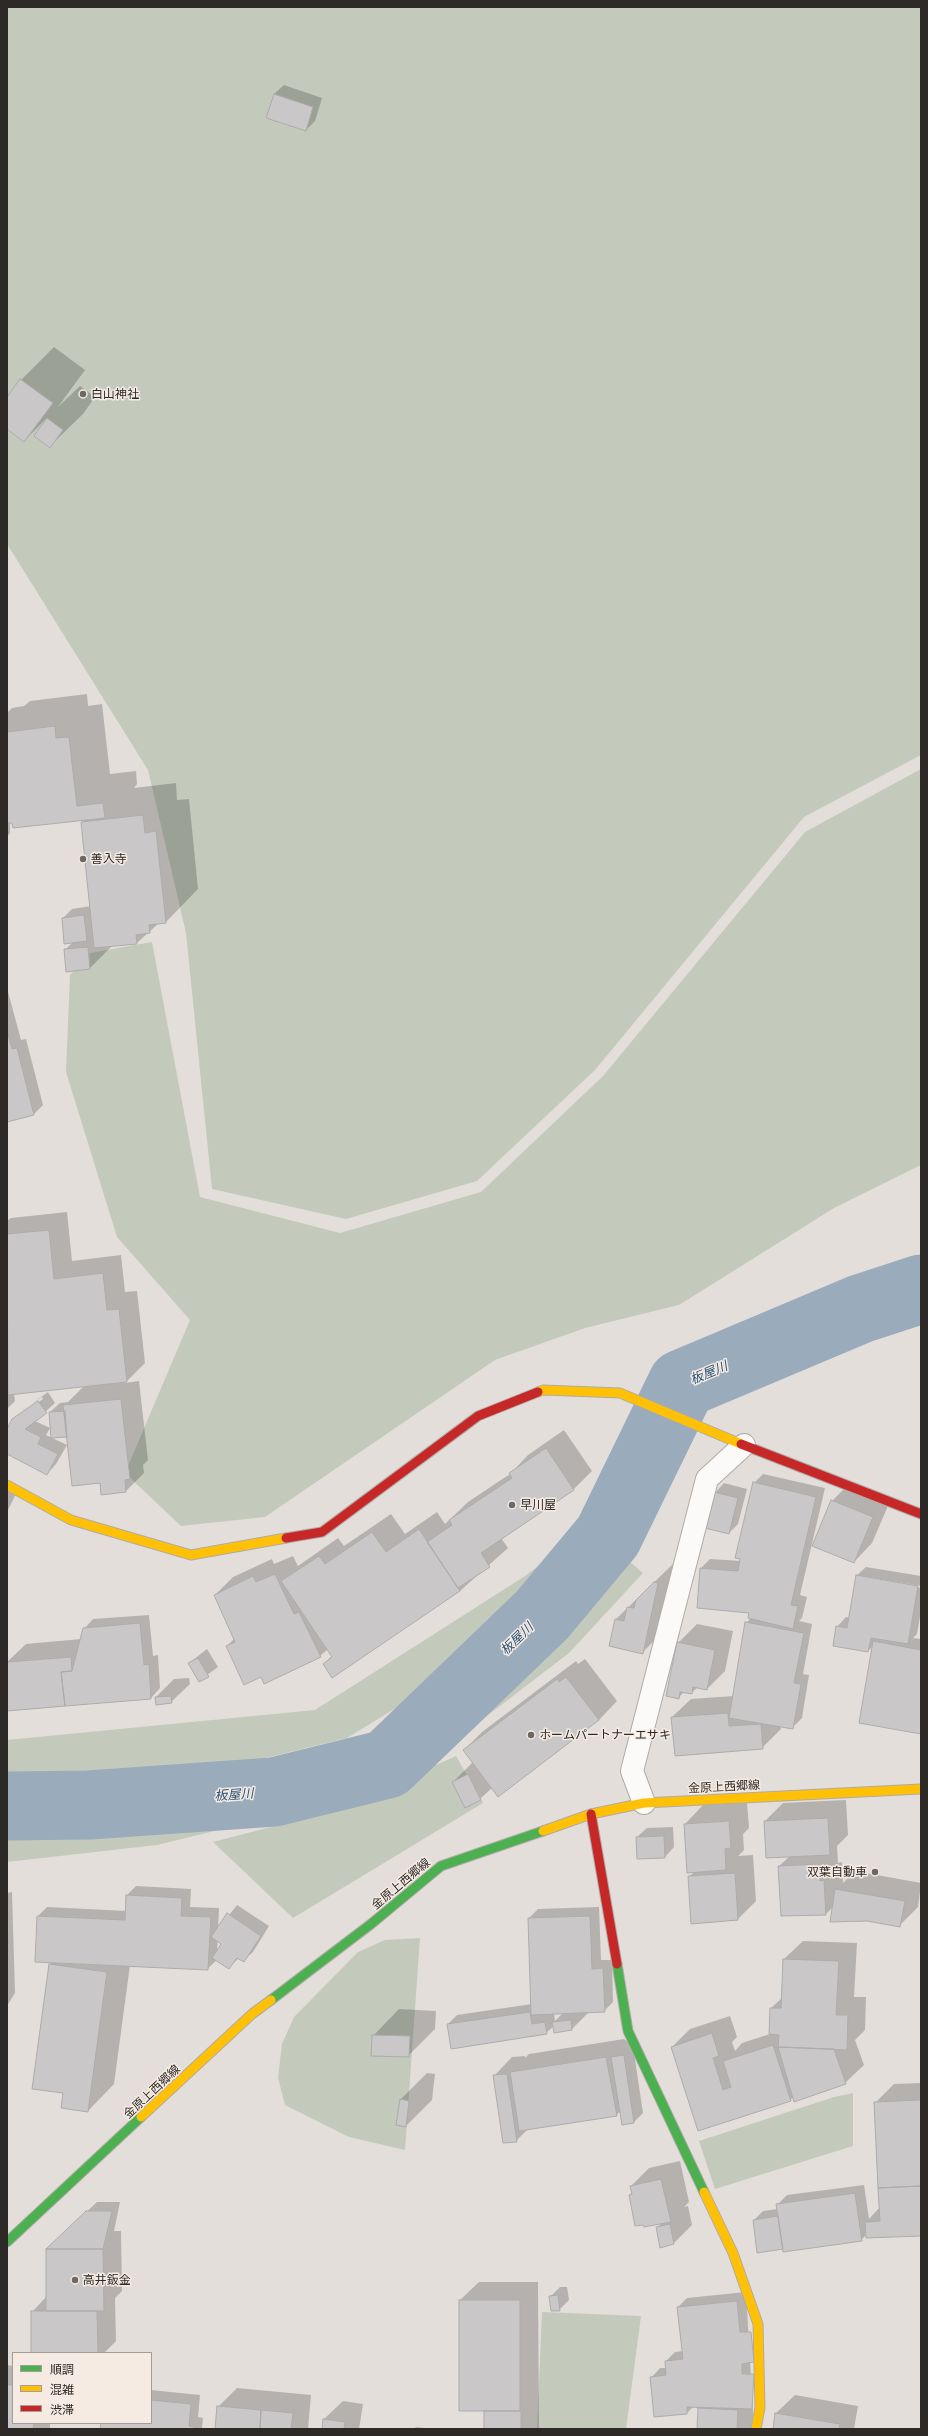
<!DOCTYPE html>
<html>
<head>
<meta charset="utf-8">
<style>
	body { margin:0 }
	#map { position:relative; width:928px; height:2436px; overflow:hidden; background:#e3deda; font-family:"Public Sans","Noto Sans JP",sans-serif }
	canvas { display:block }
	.frame { position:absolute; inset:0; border:8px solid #2d2926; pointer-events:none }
	.legend { position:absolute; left:12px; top:2352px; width:140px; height:72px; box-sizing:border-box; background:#f5ebe3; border:1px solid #a59d97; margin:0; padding:5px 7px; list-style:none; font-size:12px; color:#2d2926 }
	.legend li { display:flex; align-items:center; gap:8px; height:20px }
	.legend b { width:20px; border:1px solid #a59d97 }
</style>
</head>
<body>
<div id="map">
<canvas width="928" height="2436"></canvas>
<div class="frame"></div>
<ul class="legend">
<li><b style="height:5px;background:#4caf50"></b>順調</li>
<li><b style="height:5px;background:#ffc107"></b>混雑</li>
<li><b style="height:5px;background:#c62828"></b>渋滞</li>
</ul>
</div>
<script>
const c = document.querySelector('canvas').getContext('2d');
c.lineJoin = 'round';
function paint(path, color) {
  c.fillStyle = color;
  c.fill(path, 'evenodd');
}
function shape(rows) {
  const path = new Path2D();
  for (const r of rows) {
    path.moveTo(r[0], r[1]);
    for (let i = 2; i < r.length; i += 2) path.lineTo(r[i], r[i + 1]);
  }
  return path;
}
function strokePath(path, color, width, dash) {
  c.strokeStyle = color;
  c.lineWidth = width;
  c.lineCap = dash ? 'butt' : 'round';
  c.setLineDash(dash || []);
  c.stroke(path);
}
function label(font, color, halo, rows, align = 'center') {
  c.font = font + ' "Public Sans","Noto Sans JP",sans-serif';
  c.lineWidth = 3;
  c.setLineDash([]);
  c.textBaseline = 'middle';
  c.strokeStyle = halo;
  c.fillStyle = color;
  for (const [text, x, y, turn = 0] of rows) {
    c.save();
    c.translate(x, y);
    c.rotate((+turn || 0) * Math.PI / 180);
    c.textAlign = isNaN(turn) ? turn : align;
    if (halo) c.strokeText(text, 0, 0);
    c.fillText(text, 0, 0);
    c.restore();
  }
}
const green = shape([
	[7,7,921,7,921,755,804,817,595,1070,477,1181,346,1219,212,1189,186,933,148,770,7,544],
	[921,769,921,1165,834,1208,679,1305,585,1328,495,1360,265,1517,181,1526,125,1473,190,1320,117,1237,66,1072,70,975,90,953,152,942,200,1197,340,1233,481,1192,603,1076,805,832],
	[587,1528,599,1537,538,1600,474,1660,347,1738,241,1764,118,1774,7,1773,7,1740,315,1710,525,1576],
	[615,1549,643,1573,569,1653,474,1726,376,1781,235,1826,157,1845,7,1862,7,1823,150,1817,231,1804,369,1761,447,1719,531,1648],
	[456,1756,483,1803,293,1918,213,1842,336,1810],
	[420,1938,405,2150,349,2137,285,2105,278,2078,282,2044,294,2017,358,1952,385,1940],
	[853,2093,853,2146,715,2189,699,2141,834,2097],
	[542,2312,641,2316,626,2429,537,2429]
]);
const shadow = shape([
	[284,85,322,98,315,121,306,130,267,117,274,94],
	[54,347,85,370,58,407,80,386,95,397,83,414,50,446,46,419,24,441,7,428,7,399,21,380],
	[87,694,88,706,102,704,110,774,136,771,137,784,134,788,176,783,177,800,189,799,198,889,166,922,159,923,137,943,112,946,90,968,65,950,73,942,63,918,72,909,91,906,82,823,85,819,10,822,10,833,7,837,7,713,12,708,24,706,30,701],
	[7,988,21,1040,26,1039,43,1105,34,1114,7,1121],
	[67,1212,72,1261,121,1255,125,1292,137,1291,145,1363,125,1383,139,1381,148,1460,143,1465,144,1473,126,1491,68,1436,50,1412,60,1403,68,1402,84,1386,14,1394,15,1401,7,1409,7,1221,11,1218],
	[48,1392,55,1403,35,1421,50,1428,46,1435,67,1445,56,1464,47,1474,7,1453,7,1431,19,1414,19,1416,43,1399,42,1397,21,1411,23,1410],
	[564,1430,592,1471,573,1490,501,1538,508,1548,460,1591,324,1664,332,1656,328,1649,320,1656,262,1676,227,1646,235,1638,215,1595,233,1577,272,1559,274,1564,293,1556,298,1566,338,1538,344,1546,391,1514,405,1534,437,1512,445,1524,468,1502,510,1474,528,1455],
	[763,1474,825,1488,800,1595,807,1597,802,1618,799,1621,812,1624,803,1674,809,1675,802,1718,793,1727,780,1725,781,1729,762,1748,672,1717,691,1699,734,1696,746,1623,751,1618,750,1612,698,1607,701,1568,710,1559,741,1561,754,1483],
	[7,1482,19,1488,7,1512],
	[724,1483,747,1489,738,1524,729,1533,715,1493],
	[850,1483,891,1499,872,1543,854,1562,832,1501],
	[673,1564,676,1565,661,1634,643,1652,615,1620],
	[866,1567,921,1576,921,1586,863,1576,863,1578,921,1588,921,1611,917,1634,913,1638,921,1639,921,1733,874,1645,868,1651,837,1627,846,1617,850,1618,856,1576],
	[149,1615,153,1656,158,1655,160,1688,151,1698,7,1710,7,1662,26,1644,81,1639,84,1629,93,1619],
	[697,1624,733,1631,725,1671,707,1689,698,1687,691,1693,684,1692,678,1698,678,1643],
	[207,1649,218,1667,199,1681,189,1663],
	[585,1659,617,1701,599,1720,492,1788,480,1799,453,1782,473,1762,464,1750,482,1732,576,1661,578,1664],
	[189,1678,190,1684,171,1702,156,1697,174,1679],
	[846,1800,848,1835,837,1846,838,1863,842,1862,843,1883,855,1871,921,1883,918,1907,899,1926,834,1906,826,1914,779,1866,790,1856,765,1821,783,1803],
	[747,1803,749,1828,743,1834,744,1850,738,1856,753,1855,756,1901,738,1919,689,1877,695,1871,688,1871,685,1824,703,1805],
	[673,1827,674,1847,665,1857,637,1837,647,1828],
	[136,1886,191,1889,190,1907,219,1908,218,1929,237,1905,269,1926,253,1952,243,1961,239,1958,229,1967,217,1960,207,1969,130,1965,114,2084,88,2111,64,2092,50,1964,52,1962,38,1916,47,1907,127,1911,127,1895],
	[218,1940,222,1943,217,1951],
	[12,1892,15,1993,7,2006,7,1893],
	[599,1907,601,1960,612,1960,613,2002,604,2011,589,2012,572,2029,554,2026,546,2033,448,2024,457,2015,532,2004,529,1918,538,1909],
	[554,2013,563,2013,555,2021],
	[803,1941,857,1943,854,1997,866,1997,865,2030,855,2040,864,2065,845,2083,794,2097,790,2100,699,2130,672,2047,690,2029,730,2016,737,2037,732,2042,735,2051,742,2043,770,2034,771,2008,783,1997,784,1959],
	[399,2009,436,2011,435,2029,408,2056,373,2036],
	[624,2039,633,2046,643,2113,634,2122,623,2124,621,2111,616,2115,528,2129,516,2141,494,2076,512,2057,525,2056,525,2058,529,2054],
	[427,2073,435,2074,432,2100,406,2126,401,2099],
	[921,2083,921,2235,866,2235,861,2240,784,2248,754,2220,763,2211,778,2209,777,2205,787,2195,864,2185,869,2219,880,2207,875,2103,894,2084],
	[680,2161,689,2202,684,2207,688,2206,692,2225,674,2243,657,2228,662,2223,630,2195,632,2192,631,2186,649,2168],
	[97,2202,120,2202,114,2231,121,2231,122,2291,115,2298,116,2341,104,2353,32,2353,32,2312,47,2296,66,2231],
	[479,2282,538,2282,539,2429,484,2429,485,2410,460,2300],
	[560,2287,567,2287,569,2300,559,2310,550,2297],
	[746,2292,754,2429,698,2429,699,2409,701,2406,694,2406,687,2413,651,2378,660,2368,666,2368,666,2361,675,2352,683,2351,678,2307,687,2298],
	[7,2305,8,2319,7,2320],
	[7,2365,13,2366,13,2423,50,2423,50,2429,7,2429],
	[237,2388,311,2395,308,2429,216,2429,218,2407],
	[151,2390,200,2395,198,2417,203,2418,202,2428,211,2429,101,2429,102,2423,151,2423],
	[795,2395,858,2406,854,2429,774,2429,776,2413],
	[343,2401,363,2404,359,2429,323,2429,324,2419],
	[416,2427,433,2429,414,2429]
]);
const river = shape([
	[7,1806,89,1805,274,1792,387,1764,542,1615,608,1536,682,1384,860,1309,921,1289]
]);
const building = shape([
	[274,94,313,107,306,131,266,118,274,94],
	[20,379,53,403,24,442,7,429,7,397,20,379],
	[47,418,63,430,50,448,34,436,47,418],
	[55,726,56,738,69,737,77,806,103,803,105,818,13,828,12,823,7,823,7,732,55,726],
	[143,815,145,833,156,831,166,923,149,925,150,933,136,935,137,944,94,948,81,822,143,815],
	[84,915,87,941,64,944,62,918,84,915],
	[88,947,90,969,66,972,64,949,88,947],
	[7,1031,12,1049,17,1048,34,1115,7,1122,7,1031],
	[49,1230,54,1279,103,1273,107,1310,119,1309,127,1382,8,1395,7,1234,49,1230],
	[121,1399,130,1479,125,1480,126,1492,101,1495,100,1483,72,1486,63,1405,121,1399],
	[38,1401,47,1413,25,1429,41,1437,38,1444,58,1454,47,1475,7,1454,7,1429,12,1419,38,1401],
	[65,1411,67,1437,51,1438,49,1412,65,1411],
	[546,1448,574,1490,481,1553,490,1567,458,1588,427,1542,452,1525,449,1520,512,1478,509,1473,546,1448],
	[753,1482,816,1497,791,1605,798,1606,793,1629,748,1618,749,1613,697,1608,700,1568,738,1571,740,1559,735,1558,753,1482],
	[714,1492,738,1498,729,1534,705,1528,714,1492],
	[831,1500,873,1517,854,1563,812,1546,831,1500],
	[419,1529,460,1591,332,1678,323,1664,332,1657,281,1581,319,1556,325,1564,372,1532,386,1552,419,1529],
	[275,1574,294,1614,299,1612,321,1657,264,1684,261,1677,244,1685,226,1646,235,1642,214,1595,253,1576,256,1582,275,1574],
	[856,1575,918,1586,908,1644,871,1638,868,1652,833,1646,836,1626,847,1628,856,1575],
	[654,1582,658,1583,643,1654,609,1646,615,1619,624,1621,627,1607,634,1608,636,1600,654,1582],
	[745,1622,804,1633,794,1683,801,1684,793,1729,729,1718,745,1622],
	[140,1623,144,1665,149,1664,151,1699,65,1706,61,1672,72,1671,83,1628,140,1623],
	[873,1641,921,1650,921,1734,859,1723,873,1641],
	[677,1642,715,1650,707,1690,693,1687,692,1694,680,1692,679,1699,666,1696,677,1642],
	[71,1657,72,1671,61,1672,65,1706,7,1711,7,1662,71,1657],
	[198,1658,209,1677,199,1682,188,1663,198,1658],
	[566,1677,599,1720,498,1797,463,1750,557,1679,559,1682,566,1677],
	[171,1696,172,1703,156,1705,155,1697,171,1696],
	[728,1713,729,1726,761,1724,763,1749,675,1756,671,1717,728,1713],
	[468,1774,481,1800,465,1808,452,1782,468,1774],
	[828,1818,830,1855,766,1858,764,1821,828,1818],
	[729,1821,731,1848,725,1849,726,1870,687,1873,684,1824,729,1821],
	[664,1836,665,1858,637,1859,636,1837,664,1836],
	[819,1864,820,1881,824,1880,826,1915,781,1916,778,1866,819,1864],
	[735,1873,738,1920,691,1924,688,1876,735,1873],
	[835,1889,905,1901,900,1927,867,1921,830,1922,835,1889],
	[126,1895,182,1898,181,1916,211,1917,208,1970,35,1962,37,1916,125,1920,126,1895],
	[227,1913,261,1936,244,1962,237,1958,229,1969,212,1958,221,1944,211,1937,227,1913],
	[590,1916,592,1969,603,1968,605,2012,531,2015,528,1918,590,1916],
	[783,1959,839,1961,836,2015,848,2015,847,2050,778,2047,779,2035,769,2034,770,2008,781,2008,783,1959],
	[49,1964,107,1972,88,2112,61,2108,63,2093,32,2089,49,1964],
	[530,2012,532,2024,545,2022,547,2034,451,2049,447,2024,530,2012],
	[571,2020,572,2030,554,2033,552,2022,571,2020],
	[712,2033,719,2056,713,2058,723,2090,731,2087,723,2061,773,2045,791,2101,698,2131,671,2047,712,2033],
	[372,2035,410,2036,409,2057,371,2056,372,2035],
	[778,2047,834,2049,846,2084,794,2102,778,2047],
	[624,2055,634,2123,622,2125,611,2057,624,2055],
	[606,2057,617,2116,519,2131,510,2072,606,2057],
	[507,2074,517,2142,503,2143,493,2075,507,2074],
	[400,2099,409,2101,406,2127,396,2125,400,2099],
	[921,2100,921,2186,878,2188,874,2102,921,2100],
	[661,2179,671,2222,644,2227,643,2225,635,2226,629,2195,632,2194,630,2186,661,2179],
	[921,2186,921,2236,866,2238,865,2222,880,2221,878,2188,921,2186],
	[855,2193,862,2241,783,2252,776,2204,855,2193],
	[86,2211,112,2211,103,2249,46,2249,86,2211],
	[778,2216,783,2249,757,2253,753,2220,778,2216],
	[670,2224,674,2244,660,2248,656,2227,670,2224],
	[46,2249,103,2249,104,2311,46,2311,46,2249],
	[558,2295,560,2311,551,2311,549,2296,558,2295],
	[459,2300,520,2300,520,2411,459,2411,459,2300],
	[737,2301,740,2332,751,2332,754,2362,742,2364,742,2374,754,2374,752,2409,687,2407,687,2414,654,2417,650,2377,666,2375,665,2361,683,2359,677,2307,737,2301],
	[31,2311,97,2311,98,2353,31,2353,31,2311],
	[7,2385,13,2385,13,2423,34,2423,33,2429,7,2429,7,2385],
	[151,2400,191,2404,189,2426,194,2427,194,2429,100,2429,101,2423,151,2423,151,2400],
	[217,2406,261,2410,260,2429,215,2429,217,2406],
	[698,2408,738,2410,737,2429,697,2429,698,2408],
	[261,2410,293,2413,291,2429,260,2429,261,2410],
	[484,2411,521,2411,521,2429,484,2429,484,2411],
	[775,2413,840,2424,839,2429,773,2429,775,2413],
	[323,2419,345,2422,344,2429,322,2429,323,2419]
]);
const street = shape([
	[644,1803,632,1771,707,1479,744,1445]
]);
const fast = shape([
	[617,1964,628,2031,704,2192],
	[271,2000,371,1924,441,1866,543,1831],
	[7,2242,141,2117]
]);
const slow = shape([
	[538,1392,543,1390,620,1393,741,1444],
	[7,1485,71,1520,191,1555,286,1538],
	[543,1831,591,1814,644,1803,921,1789],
	[141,2117,252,2014,271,2000],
	[704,2192,733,2253,758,2324,760,2408,756,2429]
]);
const jam = shape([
	[741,1444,921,1514],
	[286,1538,322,1532,478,1416,538,1392],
	[591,1814,617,1964]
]);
const markers = [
	[83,394,4,"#6d6865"],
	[83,859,4,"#6d6865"],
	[512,1505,4,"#6d6865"],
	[531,1735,4,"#6d6865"],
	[875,1872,4,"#6d6865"],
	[75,2280,4,"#6d6865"]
];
const poiNames = [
	["白山神社",91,394],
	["善入寺",91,859],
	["早川屋",520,1505],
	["ホームパートナーエサキ",539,1735],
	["双葉自動車",867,1872,"right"],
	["高井鈑金",83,2280]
];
const streetNames = [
	["金原上西郷線",724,1787,-3],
	["金原上西郷線",401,1884,-40],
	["金原上西郷線",152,2092,-43]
];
const waterNames = [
	["板屋川",709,1373,-23],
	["板屋川",517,1639,-44],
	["板屋川",234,1795,-4]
];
paint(green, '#c3cabc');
paint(shadow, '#0003');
strokePath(river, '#9aabbc', 69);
paint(building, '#c9c7c7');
strokePath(building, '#adabab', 1);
strokePath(street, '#afaba7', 24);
strokePath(fast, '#afaba7', 11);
strokePath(slow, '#afaba7', 11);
strokePath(jam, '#afaba7', 11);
strokePath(street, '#fbfaf9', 22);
strokePath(fast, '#4caf50', 9);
strokePath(slow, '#ffc107', 9);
strokePath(jam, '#c62828', 9);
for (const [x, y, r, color] of markers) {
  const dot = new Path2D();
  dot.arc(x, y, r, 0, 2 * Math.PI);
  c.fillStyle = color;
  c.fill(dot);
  strokePath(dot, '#f5ebe3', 1.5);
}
label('12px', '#2d2926', '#f5ebe3', poiNames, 'left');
label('12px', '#2d2926', '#f5ebe3', streetNames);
label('italic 13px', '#285177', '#f5ebe3', waterNames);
</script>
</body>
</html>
